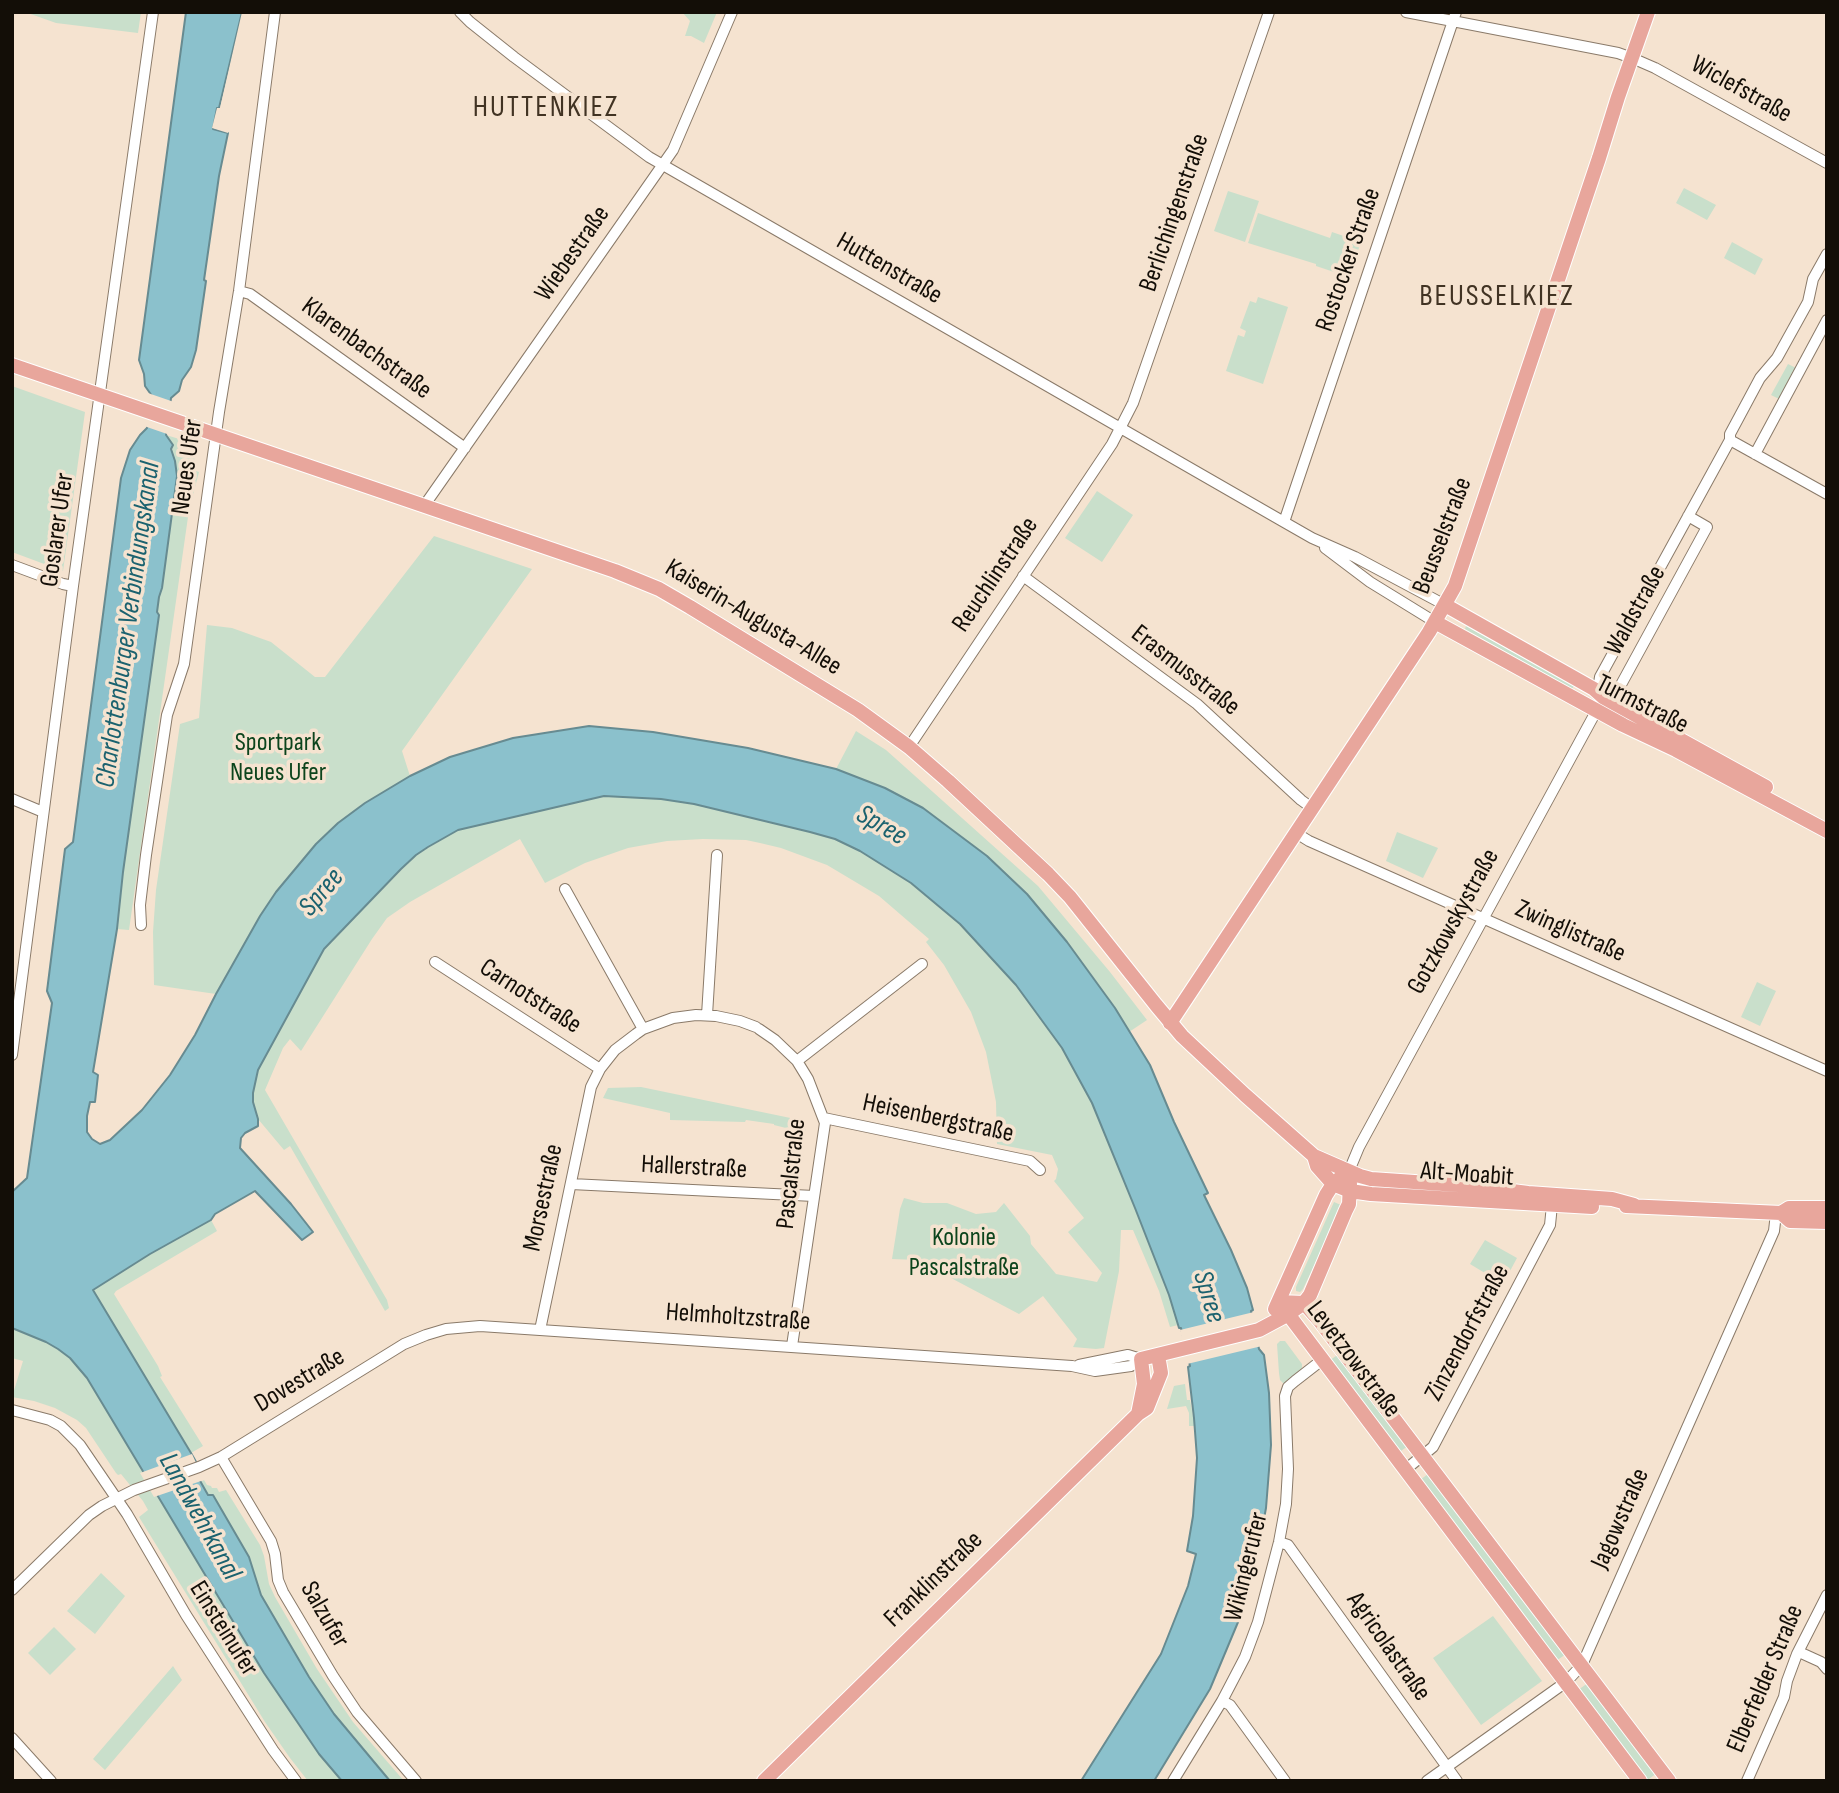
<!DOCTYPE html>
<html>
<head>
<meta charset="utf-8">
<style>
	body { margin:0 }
	#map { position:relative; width:1839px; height:1793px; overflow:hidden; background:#f5e3d0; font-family:"Sofia Sans Condensed",sans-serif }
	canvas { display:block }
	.frame { position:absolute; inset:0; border:14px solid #130e07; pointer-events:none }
</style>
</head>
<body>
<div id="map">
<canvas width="1839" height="1793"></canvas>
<div class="frame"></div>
</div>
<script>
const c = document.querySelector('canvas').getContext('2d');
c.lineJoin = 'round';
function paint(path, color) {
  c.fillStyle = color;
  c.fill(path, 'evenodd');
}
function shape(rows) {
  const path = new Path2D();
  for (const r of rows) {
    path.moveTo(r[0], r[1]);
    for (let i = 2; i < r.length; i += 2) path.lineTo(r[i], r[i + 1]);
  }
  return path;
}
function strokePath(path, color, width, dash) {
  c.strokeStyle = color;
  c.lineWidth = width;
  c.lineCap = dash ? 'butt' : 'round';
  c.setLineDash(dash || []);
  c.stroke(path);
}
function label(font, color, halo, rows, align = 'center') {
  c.font = font + ' "Sofia Sans Condensed",sans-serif';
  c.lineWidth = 7;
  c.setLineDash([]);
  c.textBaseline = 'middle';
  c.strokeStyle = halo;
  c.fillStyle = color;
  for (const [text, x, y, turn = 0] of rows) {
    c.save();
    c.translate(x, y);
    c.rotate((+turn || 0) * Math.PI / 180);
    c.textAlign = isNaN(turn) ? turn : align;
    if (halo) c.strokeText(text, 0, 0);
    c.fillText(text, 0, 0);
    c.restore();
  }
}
const green = shape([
	[25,12,141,12,138,33,56,23],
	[682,12,717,12,704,43,691,36,685,36,690,21],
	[1684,188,1716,205,1707,220,1676,203],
	[1228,191,1259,201,1245,242,1214,231],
	[1258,213,1330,238,1332,232,1361,242,1349,277,1316,266,1316,264,1248,243],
	[1732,242,1763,259,1755,275,1724,258],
	[1258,297,1288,307,1263,384,1226,371,1238,335,1244,337,1246,331,1240,328,1250,301,1256,303],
	[1788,364,1796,368,1779,399,1771,395],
	[12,386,85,412,63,571,12,552],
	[166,435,186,441,196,448,193,470,199,472,189,510,129,930,117,929,123,872,159,615,157,612,159,597,162,588,177,476,175,461],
	[1097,491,1133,515,1102,562,1065,538],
	[434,536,532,569,402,751,410,776,365,803,260,916,216,994,154,985,153,932,156,890,180,724,199,718,207,625,232,628,271,642,315,677,325,677],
	[1466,626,1574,686,1572,689,1465,629],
	[856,731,886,750,1038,886,1110,972,1147,1020,1129,1032,1105,993,1067,942,1027,894,987,856,923,808,885,788,836,769],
	[604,796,661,799,694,804,810,832,835,839,860,851,911,883,960,924,1016,985,1062,1048,1073,1067,1092,1103,1123,1177,1169,1295,1178,1325,1170,1327,1159,1291,1133,1230,1121,1230,1119,1271,1104,1348,1096,1349,1073,1347,1077,1339,1043,1296,1019,1314,917,1260,892,1259,900,1209,904,1198,923,1203,947,1203,976,1214,996,1212,1004,1203,1030,1236,1031,1244,1056,1274,1097,1282,1102,1273,1068,1232,1084,1218,1054,1181,1056,1179,1058,1169,1052,1155,997,1144,996,1102,986,1052,971,1012,944,965,926,942,929,939,879,896,827,865,781,848,760,843,746,840,703,839,667,841,628,848,585,863,545,883,520,839,410,902,387,918,372,939,301,1051,290,1039,283,1048,265,1090,387,1300,389,1308,385,1311,290,1146,284,1150,258,1119,253,1102,253,1093,258,1070,324,949,416,855,458,830],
	[1397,832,1438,848,1423,878,1386,861],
	[1757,982,1776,991,1760,1026,1741,1017],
	[641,1087,805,1121,806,1133,774,1125,774,1124,746,1120,745,1122,670,1120,670,1113,603,1098,608,1088],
	[1334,1202,1341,1205,1340,1211,1303,1289,1300,1292,1296,1291,1296,1287],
	[211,1220,217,1231,116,1291,114,1294,158,1366,162,1376,160,1377,203,1446,191,1453,92,1290,150,1254],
	[1485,1240,1517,1258,1503,1284,1470,1264],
	[12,1328,46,1342,58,1349,70,1358,87,1378,264,1673,319,1754,342,1781,308,1781,290,1758,265,1722,139,1517,148,1510,143,1501,121,1474,118,1475,116,1473,86,1428,77,1420,55,1408,34,1401,12,1397,23,1361,12,1358],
	[1280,1341,1285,1341,1302,1364,1302,1368,1284,1384,1280,1380,1279,1373,1277,1344],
	[1336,1356,1338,1356,1408,1446,1398,1453,1330,1360],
	[1185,1384,1187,1400,1190,1400,1195,1426,1189,1426,1189,1413,1186,1406,1167,1409,1174,1386],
	[1428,1474,1566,1654,1556,1661,1420,1480],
	[204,1480,207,1485,211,1486,212,1488,217,1488,219,1492,226,1490,260,1545,264,1556,269,1584,275,1597,317,1669,353,1722,404,1781,390,1781,334,1714,309,1677,261,1595,249,1557,213,1496,208,1495,204,1489,201,1481],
	[101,1573,125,1596,95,1634,67,1611],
	[1493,1616,1542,1681,1481,1725,1433,1658],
	[54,1627,76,1649,50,1675,28,1653],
	[173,1666,182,1680,105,1770,93,1759],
	[1588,1683,1657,1773,1646,1781,1578,1690]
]);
const water = shape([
	[186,12,242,12,219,108,217,108,213,129,228,133,219,176,204,280,206,281,196,350,191,367,182,380,179,391,171,398,166,435,173,445,171,449,175,461,177,476,162,588,159,597,157,612,159,615,123,872,117,929,93,1072,98,1075,95,1102,90,1102,87,1116,87,1132,92,1139,100,1144,110,1140,142,1110,170,1075,195,1035,216,994,260,916,276,892,316,844,338,823,365,803,410,776,450,757,513,738,589,726,653,732,748,748,836,769,885,788,923,808,987,856,1027,894,1067,942,1115,1008,1150,1065,1174,1122,1208,1193,1204,1195,1231,1250,1247,1288,1253,1310,1251,1311,1259,1349,1264,1355,1269,1393,1271,1445,1266,1508,1256,1562,1241,1615,1210,1689,1154,1781,1081,1781,1161,1654,1188,1586,1196,1554,1187,1551,1193,1516,1197,1458,1194,1418,1188,1367,1190,1366,1181,1328,1179,1328,1169,1295,1135,1208,1092,1103,1062,1048,1016,985,960,924,911,883,860,851,835,839,810,832,694,804,661,799,604,796,458,830,428,847,416,855,401,869,324,949,258,1070,253,1093,253,1102,258,1119,258,1126,245,1133,241,1138,240,1148,291,1204,313,1232,302,1240,255,1191,215,1214,211,1220,150,1254,93,1290,191,1453,199,1467,194,1470,208,1495,213,1495,249,1557,261,1595,309,1677,334,1714,390,1781,342,1781,319,1754,264,1673,87,1378,70,1358,58,1349,46,1342,12,1328,12,1192,27,1178,52,1003,47,991,65,849,73,842,121,478,130,450,140,435,147,428,152,396,145,386,144,374,139,360,186,12]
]);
const pier = shape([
	[242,12,245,13,223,109,219,112,216,126,229,129,228,133,212,128,217,108,220,108],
	[145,392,174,402,170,435,144,426,149,397],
	[1254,1312,1262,1346,1187,1364,1180,1330],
	[192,1454,204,1480,154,1497,140,1473]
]);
const minor = shape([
	[460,12,470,22,514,57,649,157,1284,522,1312,538,1355,557,1445,605],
	[1406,12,1618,53,1632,58,1655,68,1827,163],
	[239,291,250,294,465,448],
	[1730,440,1827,494],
	[1755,454,1827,320],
	[424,506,673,150,732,12],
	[1284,522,1456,12],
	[1325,548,1370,582,1435,622],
	[12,565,63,584,73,586],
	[1023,576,1197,704,1301,800,1312,808],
	[1603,697,1599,683,1600,677,1730,440,1730,434,1760,378,1777,358,1808,302,1813,279,1827,254],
	[1603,697,1617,692,1707,527,1688,516],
	[909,747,1112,444,1133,403,1269,12],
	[12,799,43,812],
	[1296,833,1309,841,1827,1071],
	[565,889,643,1029],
	[141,925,140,905,146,855,167,715,184,664,219,412,239,291,275,12],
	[435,962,600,1069],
	[707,1015,717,855],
	[759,1029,775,1040,797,1061,808,1079,825,1123,792,1346],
	[12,1055,73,586,153,12],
	[797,1061,922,964],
	[824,1118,1030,1161,1040,1170],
	[1349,1171,1359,1147,1599,706],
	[571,1184,814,1196],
	[540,1330,591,1087,600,1069,615,1050,636,1034,643,1029,673,1018,696,1015,716,1016,740,1021,756,1027],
	[1079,1365,1128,1355,1141,1359],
	[12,1410,50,1420,61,1426,80,1445,127,1514,186,1615,273,1750,296,1781],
	[221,1457,271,1541,275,1554,278,1580,283,1592,333,1676,357,1712,416,1781],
	[1405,1470,1433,1447,1550,1225,1552,1205],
	[1279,1542,1288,1545,1457,1781],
	[12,1590,89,1515,102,1506,134,1490,199,1467,221,1457,404,1344,426,1335,446,1329,480,1326,540,1330,1072,1366,1095,1371,1131,1366,1141,1359],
	[1799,1652,1821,1662,1827,1669],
	[1222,1701,1230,1705,1285,1781],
	[12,1738,51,1781],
	[1173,1781,1222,1701,1245,1657,1258,1622,1279,1542,1286,1504,1288,1469,1285,1396,1288,1387,1295,1381,1322,1360],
	[1427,1781,1552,1692,1566,1682,1582,1665,1774,1231,1776,1213],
	[1747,1781,1784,1697,1787,1681,1797,1654,1827,1595]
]);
const major = shape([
	[12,365,615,571,659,589,690,607,858,710,909,747,948,781,1048,874,1070,897,1156,1005,1182,1036,1245,1095,1314,1156,1360,1176,1371,1179,1472,1186,1528,1193,1612,1199,1634,1205],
	[1445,605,1594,689,1603,697,1766,787],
	[1435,622,1623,725,1676,750,1827,831],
	[1170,1023,1429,632,1455,586,1599,158,1618,97,1648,12],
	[1314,1156,1317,1166,1333,1184,1350,1191,1371,1194,1592,1207],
	[1626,1206,1781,1213,1790,1221,1827,1222],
	[1781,1213,1789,1208,1827,1208],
	[1279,1302,1304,1303,1319,1320,1669,1781],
	[1279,1302,1640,1781],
	[1275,1309,1326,1195,1333,1184,1340,1178],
	[1138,1414,1144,1384,1141,1359,1259,1330,1287,1315,1304,1303,1310,1295,1346,1210,1349,1204,1350,1184],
	[764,1781,1138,1414,1147,1408,1161,1373,1158,1355]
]);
const streetNames = [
	["Wiclefstraße",1741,90,29],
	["Berlichingenstraße",1175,213,-71],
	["Wiebestraße",573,254,-55],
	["Rostocker Straße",1349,260,-71],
	["Huttenstraße",889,269,30],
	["Klarenbachstraße",366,349,36],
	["Neues Ufer",188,467,-82],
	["Goslarer Ufer",58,530,-82],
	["Beusselstraße",1443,536,-69],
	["Reuchlinstraße",996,575,-56],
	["Waldstraße",1636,611,-61],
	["Kaiserin-Augusta-Allee",753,618,31],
	["Erasmusstraße",1185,671,38],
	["Turmstraße",1642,705,27],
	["Gotzkowskystraße",1454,922,-61],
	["Zwinglistraße",1570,932,24],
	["Carnotstraße",530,997,33],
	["Heisenbergstraße",938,1119,12],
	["Hallerstraße",694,1168,3],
	["Pascalstraße",792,1174,-84],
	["Alt-Moabit",1467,1175,4],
	["Morsestraße",544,1198,-78],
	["Helmholtzstraße",738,1318,4],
	["Zinzendorfstraße",1468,1333,-62],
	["Levetzowstraße",1353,1360,53],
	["Dovestraße",300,1381,-31],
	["Jagowstraße",1621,1519,-66],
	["Wikingerufer",1247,1567,-76],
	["Franklinstraße",934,1580,-44],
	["Salzufer",324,1615,60],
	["Einsteinufer",223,1629,58],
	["Agricolastraße",1388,1647,55],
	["Elberfelder Straße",1766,1679,-67]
];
const parkNames = [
	["Sportpark",278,743],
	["Neues Ufer",278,773],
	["Kolonie",964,1238],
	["Pascalstraße",964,1268]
];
const waterNames = [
	["Charlottenburger Verbindungskanal",129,625,-82],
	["Spree",881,826,30],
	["Spree",322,893,-50],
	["Spree",1208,1297,73],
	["Landwehrkanal",199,1517,61]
];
const quarterNames = [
	["HUTTENKIEZ",546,108],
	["BEUSSELKIEZ",1497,297]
];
paint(green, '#c9dfcb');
paint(water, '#8bc1cc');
strokePath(water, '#678b91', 2);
paint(pier, '#f5e3d0');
strokePath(minor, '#8a7a69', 12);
strokePath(major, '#fff', 16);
strokePath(minor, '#fff', 10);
strokePath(major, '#e8a69c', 14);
label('26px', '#130e07', '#f5e3d0', streetNames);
label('26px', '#0c441c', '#f5e3d0', parkNames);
label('italic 28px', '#1b626f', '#f5e3d0', waterNames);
c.letterSpacing = '2px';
label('30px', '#413323', '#f5e3d0', quarterNames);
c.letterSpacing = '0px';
</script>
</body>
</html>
